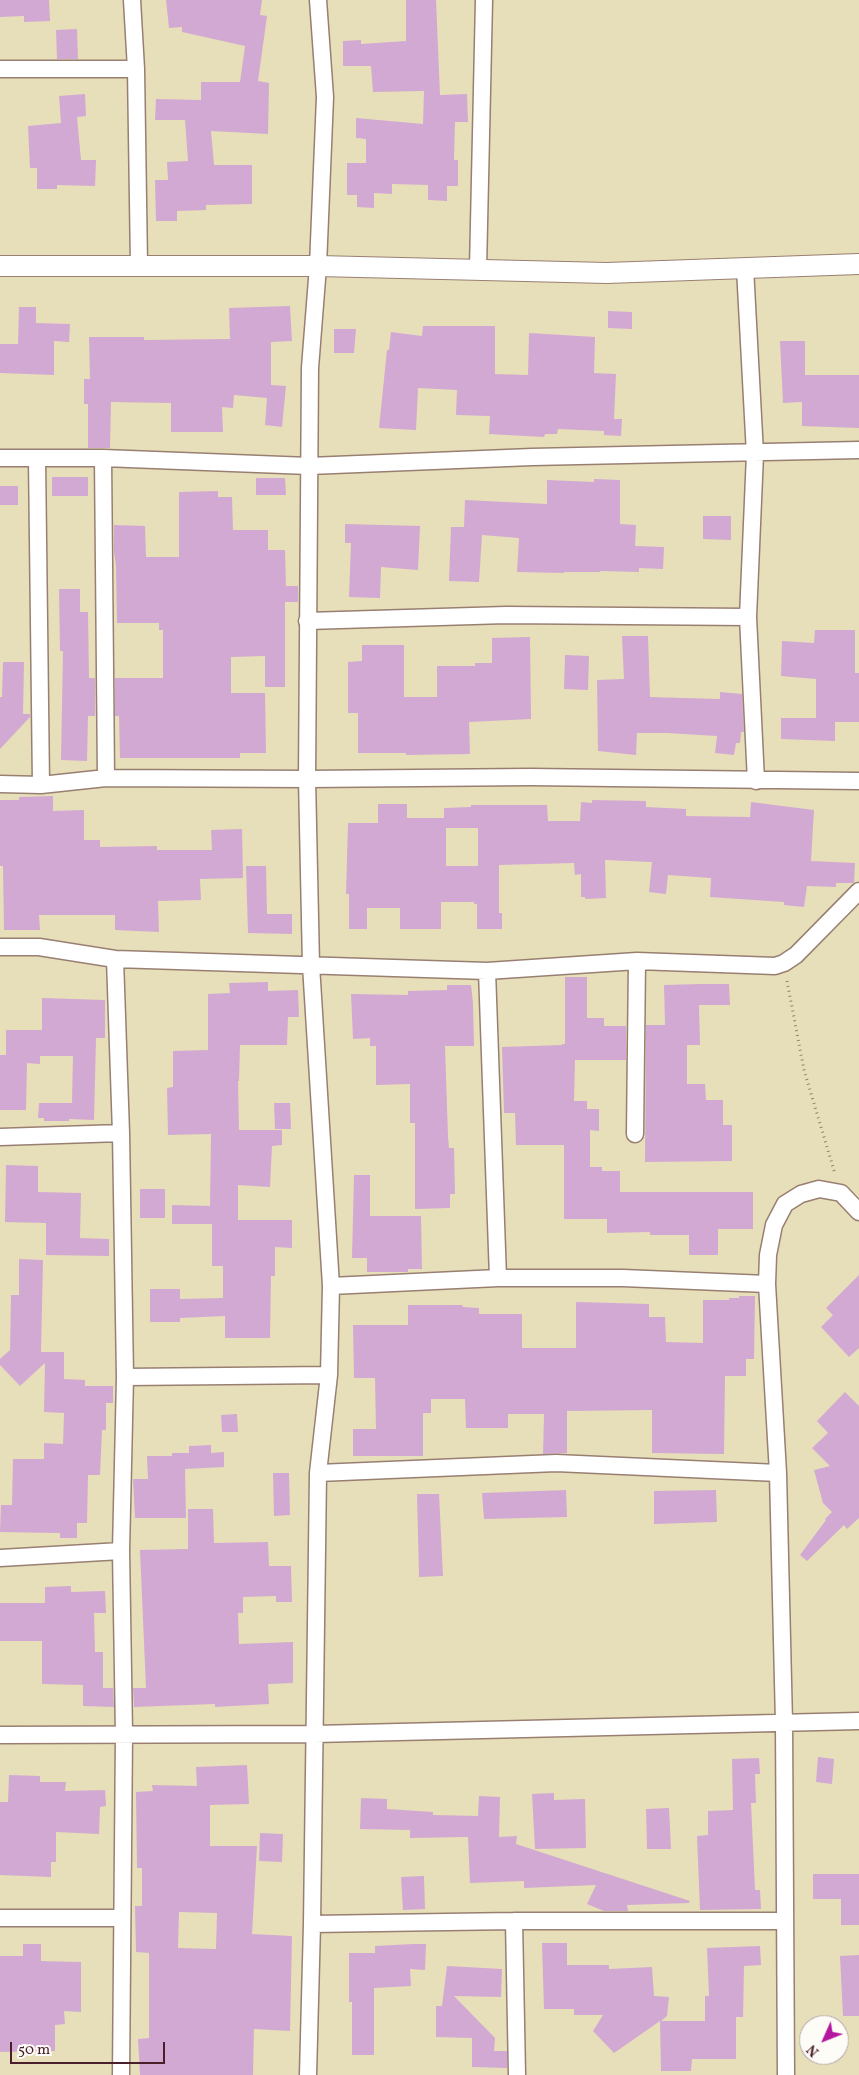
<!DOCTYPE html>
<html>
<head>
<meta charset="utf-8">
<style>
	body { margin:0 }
	#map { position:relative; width:859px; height:2075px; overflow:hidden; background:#e7dfb9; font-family:Vollkorn,serif }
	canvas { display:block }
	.north { position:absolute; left:799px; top:2015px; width:50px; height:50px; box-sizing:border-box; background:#fdfcf7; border:1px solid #b5a4a5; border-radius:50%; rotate:226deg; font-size:14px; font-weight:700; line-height:20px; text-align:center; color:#4a1f2b }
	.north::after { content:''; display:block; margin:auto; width:18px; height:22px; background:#b5179e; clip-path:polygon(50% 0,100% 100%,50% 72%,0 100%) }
	.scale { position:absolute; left:10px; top:2042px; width:155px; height:22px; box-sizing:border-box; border:2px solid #4a1f2b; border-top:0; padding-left:6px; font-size:15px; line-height:18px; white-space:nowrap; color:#4a1f2b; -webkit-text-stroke:4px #fdfcf7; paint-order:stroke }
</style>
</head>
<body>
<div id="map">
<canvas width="859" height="2075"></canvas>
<div class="north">N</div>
<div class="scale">50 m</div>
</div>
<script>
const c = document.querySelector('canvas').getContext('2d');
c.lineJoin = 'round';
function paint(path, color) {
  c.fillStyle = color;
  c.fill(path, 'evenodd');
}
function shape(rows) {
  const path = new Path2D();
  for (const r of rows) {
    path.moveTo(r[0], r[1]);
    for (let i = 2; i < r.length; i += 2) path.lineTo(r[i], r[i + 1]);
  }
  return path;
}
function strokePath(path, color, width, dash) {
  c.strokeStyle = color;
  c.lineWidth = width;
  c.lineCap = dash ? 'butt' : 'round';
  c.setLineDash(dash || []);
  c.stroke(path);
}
const building = shape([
	[0,0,49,0,50,21,24,22,24,16,0,17],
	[166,0,262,0,260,15,267,16,258,81,269,83,268,134,211,131,214,165,252,165,252,204,206,205,206,210,177,211,177,221,156,221,155,180,168,180,167,162,188,161,185,120,155,120,156,99,201,100,201,82,240,82,245,46,182,32,182,27,169,28],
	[406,0,436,0,440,95,467,94,468,122,455,122,454,160,458,160,458,186,447,186,447,201,428,200,428,185,392,184,392,194,374,193,374,208,357,207,357,195,347,195,347,163,366,163,366,139,356,138,356,118,423,124,424,91,373,92,371,66,343,66,343,41,361,40,361,44,406,41],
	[77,29,78,59,57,59,56,30],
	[85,94,86,116,77,117,81,160,96,160,95,186,57,185,57,189,37,189,37,168,30,168,28,126,61,123,59,96],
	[290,306,292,341,271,342,271,385,286,386,282,427,265,425,267,398,234,395,233,408,222,407,223,432,171,432,171,403,111,402,110,448,88,448,88,404,84,404,84,379,90,379,89,337,144,337,144,340,230,339,229,308],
	[19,307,36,307,36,323,70,324,69,342,54,341,54,375,0,373,0,344,18,344],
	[608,311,632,312,632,329,608,328],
	[423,326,495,326,495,374,528,375,529,333,595,337,594,373,616,374,614,419,622,419,621,436,604,435,604,431,558,429,557,434,545,434,544,437,489,434,490,416,456,415,457,390,418,388,416,430,379,428,387,350,389,350,391,332,422,336],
	[334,329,356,329,354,353,334,353],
	[780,341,805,341,805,375,859,375,859,428,802,426,802,402,783,403],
	[52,477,88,477,88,496,52,496],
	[256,478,285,478,286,495,256,495],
	[594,479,620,480,620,524,636,525,635,546,664,547,663,569,639,568,639,572,600,571,600,572,564,572,564,573,517,572,519,538,482,535,479,582,449,581,451,527,464,527,465,500,547,504,547,480,594,482],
	[0,486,18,486,18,505,0,505],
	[218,491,218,497,232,497,233,530,268,530,268,550,285,550,286,586,298,586,298,602,285,602,285,687,265,687,265,656,231,657,231,693,265,693,266,753,240,753,240,758,120,758,119,716,115,716,115,678,163,678,163,630,159,630,159,623,117,623,116,565,114,552,114,525,145,526,146,557,179,557,179,492],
	[703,516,731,516,731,540,703,539],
	[345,524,420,526,418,570,381,567,380,598,349,597,351,543,345,543],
	[59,589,80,589,80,612,88,612,89,678,95,678,95,716,88,716,87,761,61,760,63,651,60,651],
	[815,630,855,630,855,673,859,673,859,722,835,722,835,741,781,739,781,718,816,718,816,679,781,676,782,641,814,643],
	[622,636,648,636,650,697,720,699,720,692,742,694,744,732,741,732,740,743,736,743,734,755,715,753,717,736,667,733,637,733,636,755,598,751,597,680,624,679],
	[530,637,531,719,469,722,470,754,406,755,406,753,358,753,358,713,348,713,348,662,362,661,362,645,404,645,404,697,437,697,437,666,475,666,475,663,492,663,492,638],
	[565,655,589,656,588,690,564,689],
	[3,662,24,662,23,714,30,714,30,717,0,749,0,697,2,697],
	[53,796,53,811,84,810,84,840,100,840,100,847,157,846,157,850,212,850,211,830,242,829,243,878,200,879,201,900,158,901,159,932,115,930,115,915,39,915,40,930,4,930,3,866,0,866,0,800,19,800,19,797],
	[592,800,646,801,646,807,686,809,686,816,750,817,751,802,814,810,811,861,855,863,854,883,836,883,836,887,807,886,804,907,784,905,784,902,710,897,711,878,668,875,666,894,649,892,652,862,605,860,606,898,585,899,585,897,581,897,581,874,575,875,574,863,499,865,499,913,502,913,502,929,477,929,477,904,474,904,474,902,441,902,441,929,400,929,400,908,367,908,367,929,349,929,349,894,346,894,348,823,378,823,378,804,407,804,407,818,444,818,444,808,471,807,471,805,547,805,548,821,580,821,581,802,592,803],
	[446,828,478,828,478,866,446,866],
	[246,866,266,866,267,914,292,914,292,934,248,933],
	[565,977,587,977,587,1018,604,1018,604,1026,626,1026,626,1060,575,1060,574,1101,587,1101,587,1109,599,1109,599,1131,590,1130,590,1167,602,1167,602,1171,620,1171,620,1192,753,1192,753,1229,718,1229,718,1255,689,1255,689,1235,650,1235,650,1232,607,1233,607,1219,564,1219,564,1145,516,1145,515,1113,504,1113,502,1047,562,1045,562,1044,565,1044],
	[268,982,268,991,298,990,299,1017,288,1017,287,1045,240,1045,239,1081,238,1081,239,1130,282,1130,282,1145,272,1146,270,1187,238,1185,238,1220,292,1220,292,1248,275,1247,275,1276,271,1276,270,1338,225,1338,225,1316,180,1318,180,1322,150,1322,150,1289,180,1289,180,1299,223,1298,223,1266,212,1266,212,1224,172,1224,172,1205,210,1206,211,1134,168,1135,167,1088,173,1087,173,1051,208,1050,208,994,230,993,229,983],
	[701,984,729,984,730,1005,699,1005,700,1045,687,1045,687,1084,705,1084,706,1100,723,1100,723,1125,732,1125,732,1161,645,1162,646,1025,665,1025,664,985],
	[447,985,471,985,473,1003,474,1046,445,1046,448,1137,449,1148,454,1148,455,1194,450,1194,450,1208,415,1209,415,1123,410,1123,410,1084,376,1085,376,1046,370,1046,370,1038,353,1039,351,994,408,995,408,991,447,990],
	[42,998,105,1000,105,1038,96,1038,94,1120,69,1119,69,1121,44,1121,44,1118,38,1118,39,1103,72,1103,73,1056,40,1056,40,1064,27,1063,26,1110,0,1110,0,1055,6,1055,6,1030,42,1030],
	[274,1103,290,1103,291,1129,275,1129],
	[6,1165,38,1166,38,1192,81,1193,80,1238,109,1239,109,1256,46,1255,46,1223,5,1222],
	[354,1175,370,1175,370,1216,421,1216,422,1269,408,1269,408,1272,367,1272,367,1258,352,1258],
	[140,1189,165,1189,165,1218,140,1218],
	[19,1259,43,1260,41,1352,64,1352,64,1379,85,1380,85,1386,113,1386,113,1403,106,1403,106,1430,102,1430,100,1475,88,1475,87,1523,77,1523,77,1538,60,1538,60,1533,0,1532,1,1505,12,1505,13,1459,44,1459,44,1443,63,1444,64,1413,44,1412,45,1363,20,1386,0,1365,0,1359,10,1350,11,1295,19,1295],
	[859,1275,859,1348,849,1357,821,1327,833,1315,826,1308],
	[739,1296,755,1296,754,1359,746,1359,746,1376,725,1376,724,1454,652,1453,652,1410,567,1411,567,1453,543,1454,544,1414,508,1414,508,1428,466,1428,465,1399,431,1399,431,1413,423,1413,423,1456,353,1456,353,1429,376,1429,375,1378,354,1378,353,1325,408,1325,408,1305,462,1305,463,1307,479,1308,479,1314,522,1314,522,1348,576,1348,576,1302,649,1304,649,1317,665,1317,666,1342,703,1343,703,1300,729,1300,729,1298,739,1298],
	[845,1392,859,1406,859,1518,847,1529,844,1525,807,1561,800,1555,826,1520,825,1519,832,1512,823,1503,814,1470,830,1466,812,1448,828,1433,817,1421],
	[237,1414,238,1432,222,1432,221,1415],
	[211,1445,211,1453,224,1452,224,1467,185,1469,186,1518,135,1518,133,1479,148,1479,147,1456,172,1456,172,1453,189,1453,189,1446],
	[273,1473,289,1473,290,1515,274,1516],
	[566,1490,567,1517,484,1519,482,1493],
	[716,1490,717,1522,654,1524,654,1491],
	[417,1494,439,1494,443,1576,419,1577],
	[188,1509,213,1509,214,1543,268,1542,269,1566,291,1566,292,1602,276,1602,276,1596,243,1597,243,1613,238,1613,239,1644,293,1642,293,1683,268,1684,269,1704,215,1707,215,1704,134,1707,133,1688,146,1688,140,1550,188,1549],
	[71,1586,71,1592,105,1591,106,1613,94,1613,95,1652,103,1652,103,1688,113,1688,114,1707,83,1706,83,1685,42,1684,42,1641,0,1641,0,1603,45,1603,45,1587],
	[818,1757,834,1759,832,1784,816,1782],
	[759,1758,760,1774,755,1774,756,1803,751,1803,755,1890,760,1890,761,1909,700,1910,697,1836,708,1835,708,1811,733,1810,732,1759],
	[247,1765,249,1804,210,1805,210,1846,257,1846,252,1934,292,1936,290,2031,254,2029,253,2075,140,2075,138,2039,149,2038,149,1953,136,1952,135,1906,142,1906,142,1868,137,1868,136,1792,153,1791,152,1785,197,1786,196,1767],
	[179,1912,217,1913,216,1949,178,1948],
	[9,1775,40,1776,40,1782,66,1782,65,1791,105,1790,106,1806,100,1807,99,1834,56,1832,56,1862,51,1862,51,1877,0,1875,0,1802,8,1802],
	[554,1793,554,1800,585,1799,586,1848,535,1849,532,1794],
	[479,1796,500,1797,499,1837,517,1836,516,1844,690,1901,689,1903,627,1905,628,1911,604,1911,587,1904,596,1885,524,1888,524,1881,470,1883,468,1837,410,1838,410,1830,360,1829,361,1798,387,1799,387,1809,433,1812,433,1815,478,1816],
	[669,1808,671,1849,647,1849,646,1809],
	[260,1833,283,1834,282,1862,259,1861],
	[813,1874,859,1874,859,1925,841,1925,841,1899,813,1899],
	[424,1876,425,1909,403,1910,401,1877],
	[542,1943,567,1943,567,1965,609,1965,609,1969,652,1967,654,1996,669,1997,667,2016,661,2021,705,2021,705,1996,709,1996,707,1948,760,1946,761,1965,744,1966,743,2017,736,2017,736,2059,692,2059,691,2071,661,2071,660,2021,614,2053,593,2031,603,2015,574,2015,574,2009,544,2009],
	[23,1944,41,1944,41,1961,81,1962,81,2012,64,2011,65,2024,55,2025,55,2051,0,2052,0,1956,23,1956],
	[413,1944,426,1944,425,1970,410,1969,411,1986,374,1988,374,2055,352,2055,352,2002,349,2002,349,1953,375,1953,375,1946],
	[859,1955,859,2016,843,2016,840,1956],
	[447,1966,502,1969,501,1997,454,1996,495,2038,494,2051,507,2051,507,2068,472,2067,472,2038,436,2037,436,2006,442,2006]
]);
const path = shape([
	[787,981,804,1070,835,1174]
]);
const minor = shape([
	[132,0,136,69,139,266],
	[0,69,136,69],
	[745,268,755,454,748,617,756,781],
	[478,269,484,0],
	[0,458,103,458,309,466,532,457,859,450],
	[37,458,41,785],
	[103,458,106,778],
	[307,621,506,615,748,617],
	[0,784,41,785,106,778,307,779,530,777,859,781],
	[0,947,39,947,115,959,487,971,637,961,775,966,784,963,796,955,859,891],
	[115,959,121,1133,125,1377,121,1551,124,1734,121,2075],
	[487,971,498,1278],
	[635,1134,637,961],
	[0,1137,121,1133],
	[331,1286,498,1278,623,1278,767,1284],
	[125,1377,329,1375],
	[318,1473,556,1463,778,1473],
	[0,1558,121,1551],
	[0,1735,315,1734,859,1721],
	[0,1918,122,1918],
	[514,1921,517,2075],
	[312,1924,514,1921,785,1921],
	[308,2075,312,1924,318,1473,329,1375,331,1286,311,965,307,779,310,368,318,266,325,97,318,0],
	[786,2075,784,1723,778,1473,767,1284,768,1255,774,1225,785,1204,801,1194,819,1189,841,1193,859,1212]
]);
const tertiary = shape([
	[0,266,318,266,607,273,859,264]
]);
paint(building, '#d2a9d2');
strokePath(minor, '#987f72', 19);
strokePath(tertiary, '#987f72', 22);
strokePath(path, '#987f72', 3, [1, 4]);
strokePath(minor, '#fff', 16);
strokePath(tertiary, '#fff', 20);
</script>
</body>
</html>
